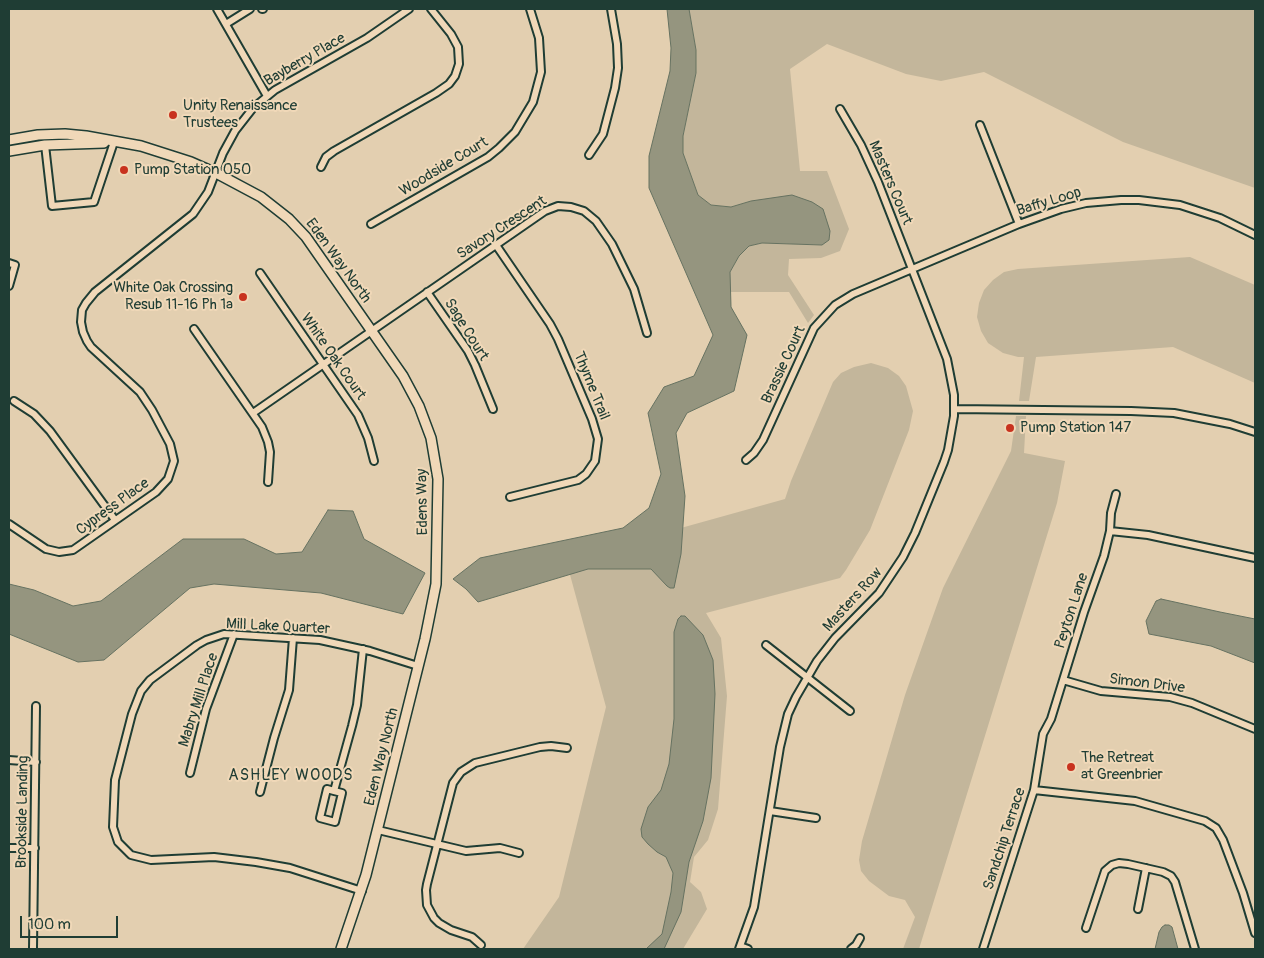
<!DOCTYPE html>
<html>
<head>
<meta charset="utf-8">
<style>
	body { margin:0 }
	#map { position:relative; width:1264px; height:958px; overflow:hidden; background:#e3cfb0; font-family:Pangolin,sans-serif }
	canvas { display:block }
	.frame { position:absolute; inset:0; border:10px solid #1f3d34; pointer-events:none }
	.scale { position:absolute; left:20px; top:916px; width:98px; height:22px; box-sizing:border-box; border:2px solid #1f3d34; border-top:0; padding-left:6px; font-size:15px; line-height:18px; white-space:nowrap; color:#1f3d34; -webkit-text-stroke:4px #f0d8b8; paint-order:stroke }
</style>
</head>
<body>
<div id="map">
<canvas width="1264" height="958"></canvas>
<div class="frame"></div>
<div class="scale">100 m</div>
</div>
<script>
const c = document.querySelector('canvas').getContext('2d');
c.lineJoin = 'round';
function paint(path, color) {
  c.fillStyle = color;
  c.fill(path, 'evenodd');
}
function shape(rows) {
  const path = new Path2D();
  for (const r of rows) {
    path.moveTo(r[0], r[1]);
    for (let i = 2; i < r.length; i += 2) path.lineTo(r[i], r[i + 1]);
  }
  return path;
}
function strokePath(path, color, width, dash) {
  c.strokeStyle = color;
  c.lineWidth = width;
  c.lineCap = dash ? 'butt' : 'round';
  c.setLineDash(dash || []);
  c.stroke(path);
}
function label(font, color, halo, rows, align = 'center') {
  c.font = font + ' Pangolin,sans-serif';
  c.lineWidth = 4;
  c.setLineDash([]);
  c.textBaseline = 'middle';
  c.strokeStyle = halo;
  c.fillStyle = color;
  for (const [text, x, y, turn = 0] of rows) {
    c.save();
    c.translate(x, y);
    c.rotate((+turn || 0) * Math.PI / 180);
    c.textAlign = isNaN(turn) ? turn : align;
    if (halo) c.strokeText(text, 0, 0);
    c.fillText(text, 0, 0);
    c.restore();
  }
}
const green = shape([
	[689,9,1255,9,1255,188,1123,142,984,72,941,81,906,74,827,44,790,69,800,171,827,171,849,229,840,251,821,258,789,259,788,275,814,315,808,323,789,292,730,292,730,272,739,256,749,246,762,243,822,245,751,201,731,207,711,205,698,195,683,153,683,136,696,73,696,50],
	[1190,257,1255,285,1255,383,1173,347,1036,357,1029,401,1019,401,1024,357,1018,357,1003,353,988,343,981,331,977,317,979,303,984,290,993,280,1004,272,1018,269],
	[871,363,888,368,899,376,906,386,913,411,909,430,870,530,846,570,840,578,706,613,721,638,727,696,718,809,708,840,694,857,690,882,701,892,707,909,683,949,523,949,559,897,606,707,566,560,785,499,791,481,833,382,841,373,854,367],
	[1016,416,1026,416,1024,453,1065,461,1057,503,919,949,903,949,915,917,905,900,889,896,869,881,861,871,859,860,862,841,905,695,928,630,943,588,1011,451]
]);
const water = shape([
	[667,9,689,9,696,50,696,73,683,136,683,153,698,195,711,205,731,207,751,201,792,195,812,202,823,209,830,231,829,240,822,245,762,243,749,246,739,256,730,272,731,307,747,335,734,391,687,413,676,433,685,496,681,554,674,588,670,588,667,586,651,569,588,569,478,602,466,589,453,579,480,558,623,528,649,508,661,474,648,413,664,387,694,376,713,335,649,188,649,156,670,71,671,48,667,9],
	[328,510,353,511,364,539,425,573,403,614,321,593,214,584,190,588,104,660,78,662,9,634,9,584,34,590,73,606,101,601,183,539,244,539,276,554,302,552,328,510],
	[1161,599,1220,612,1255,619,1255,663,1211,646,1149,634,1146,621,1156,601,1161,599],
	[681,616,685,616,703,635,713,660,715,694,711,778,703,821,689,862,681,912,664,949,646,949,662,934,671,892,673,873,666,857,657,852,648,844,642,837,641,829,648,807,661,790,669,764,674,719,674,632,678,619,681,616],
	[1165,925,1169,925,1172,927,1178,949,1155,949,1159,932,1162,927,1165,925]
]);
const street = shape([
	[217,9,267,96],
	[262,9,263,9],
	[226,24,250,9],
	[980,125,1019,224],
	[45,145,52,206,94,202,114,142],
	[589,155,603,134,615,88,618,68,617,44,611,9],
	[321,167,326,157,334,151,436,93,449,84,455,76,459,64,458,47,451,34,431,9],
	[371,224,488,157,499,148,515,132,533,102,541,72,539,38,530,9],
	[496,245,550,324,558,339,592,419,598,439,595,461,586,474,578,480,510,497],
	[9,263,15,265,9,286],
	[260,273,358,415,368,438,374,461],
	[427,292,468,351,475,365,493,409],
	[194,329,262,427,268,442,270,452,268,482],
	[14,401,34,414,50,431,115,520],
	[955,409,1131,411,1174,413,1230,424,1255,432],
	[253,413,545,211,558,206,571,207,584,211,596,221,612,244,634,289,647,333],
	[746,460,754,453,763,440,814,328,835,305,853,294,1019,224,1061,209,1086,203,1121,200,1139,200,1180,205,1220,218,1255,235],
	[9,524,46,549,59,552,73,550,156,492,168,479,174,461,170,444,152,410,140,392,91,347,87,341,83,332,81,322,82,310,86,303,95,292,193,214,208,192,223,153,235,131,253,108,275,90,367,38,409,9],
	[1110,531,1148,535,1255,558],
	[766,645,850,711],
	[1063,680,1101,691,1170,697,1192,703,1255,729],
	[9,760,36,762],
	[190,773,206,709,234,634],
	[1034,790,1135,801,1205,821,1216,828,1223,840,1243,893,1255,933],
	[334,791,342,793,335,822,320,818,327,789,334,791,352,726,357,705,363,649],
	[260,792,274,738,289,690,293,638],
	[770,811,816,818],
	[378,830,466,851,500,848,519,853],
	[9,848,35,848],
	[362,891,290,868,256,862,214,857,151,860,131,855,118,842,113,827,115,780,132,714,141,691,150,680,197,645,206,640,224,634,320,640,370,651,418,666],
	[1138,909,1146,868],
	[1086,928,1105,871,1112,865,1119,863,1128,864,1163,872,1171,876,1175,882,1195,949],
	[481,945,472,937,451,930,439,923,434,918,427,905,426,890,427,884,453,783,461,772,475,763,540,747,551,746,567,748],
	[740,946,748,949],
	[33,949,36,706],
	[739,949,754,907,780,747,788,714,796,697,817,661,835,638,879,593,903,557,915,533,944,462,948,450,954,416,954,395,947,359,878,182,861,145,840,109],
	[851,949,856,945,860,938],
	[983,949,1034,790,1043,734,1051,719,1084,612,1104,556,1110,531,1111,513,1116,494]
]);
const secondary = shape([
	[9,140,38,135,65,134,86,136,141,146,191,162,216,173,261,197,289,219,306,237,403,376,419,406,431,438,438,479,436,584,425,639,366,875,341,949],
	[9,151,45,145,104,143]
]);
const markers = [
	[173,115,5,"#c8321e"],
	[124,170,5,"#c8321e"],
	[243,297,5,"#c8321e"],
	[1010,428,5,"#c8321e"],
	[1071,767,5,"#c8321e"]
];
const streetNames = [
	["Bayberry Place",305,60,-30],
	["Woodside Court",444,167,-31],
	["Masters Court",890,183,67],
	["Baffy Loop",1049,202,-17],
	["Savory Crescent",502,228,-33],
	["Eden Way North",338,261,54],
	["Sage Court",466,330,58],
	["White Oak Court",333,357,55],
	["Brassie Court",784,365,-65],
	["Thyme Trail",591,386,68],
	["Edens Way",423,502,-91],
	["Cypress Place",113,507,-36],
	["Masters Row",853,600,-48],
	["Peyton Lane",1072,611,-72],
	["Mill Lake Quarter",278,627,3],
	["Simon Drive",1147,684,7],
	["Mabry Mill Place",199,700,-72],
	["Eden Way North",382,757,-76],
	["Brookside Landing",23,812,-89],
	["Sandchip Terrace",1005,839,-72]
];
const poiNames = [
	["Unity Renaissance",183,106],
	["Trustees",183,123],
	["Pump Station 050",134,170],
	["White Oak Crossing",233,288,"right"],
	["Resub 11-16 Ph 1a",233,305,"right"],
	["Pump Station 147",1020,428],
	["The Retreat",1081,758],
	["at Greenbrier",1081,775]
];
const neighbourhoodNames = [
	["ASHLEY WOODS",291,776]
];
paint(green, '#c3b69b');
paint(water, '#95957f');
strokePath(water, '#667261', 1);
strokePath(street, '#1f3d34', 10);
strokePath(secondary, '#1f3d34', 12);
strokePath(street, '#f0d8b8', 6);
strokePath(secondary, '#f0d8b8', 9);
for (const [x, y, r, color] of markers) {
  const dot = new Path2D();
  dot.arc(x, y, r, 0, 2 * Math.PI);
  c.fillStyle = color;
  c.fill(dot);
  strokePath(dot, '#f0d8b8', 2);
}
label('15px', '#1f3d34', '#f0d8b8', streetNames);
label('15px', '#1f3d34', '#f0d8b8', poiNames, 'left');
c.letterSpacing = '1px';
label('16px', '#1f3d34', '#f0d8b8', neighbourhoodNames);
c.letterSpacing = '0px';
</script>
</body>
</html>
